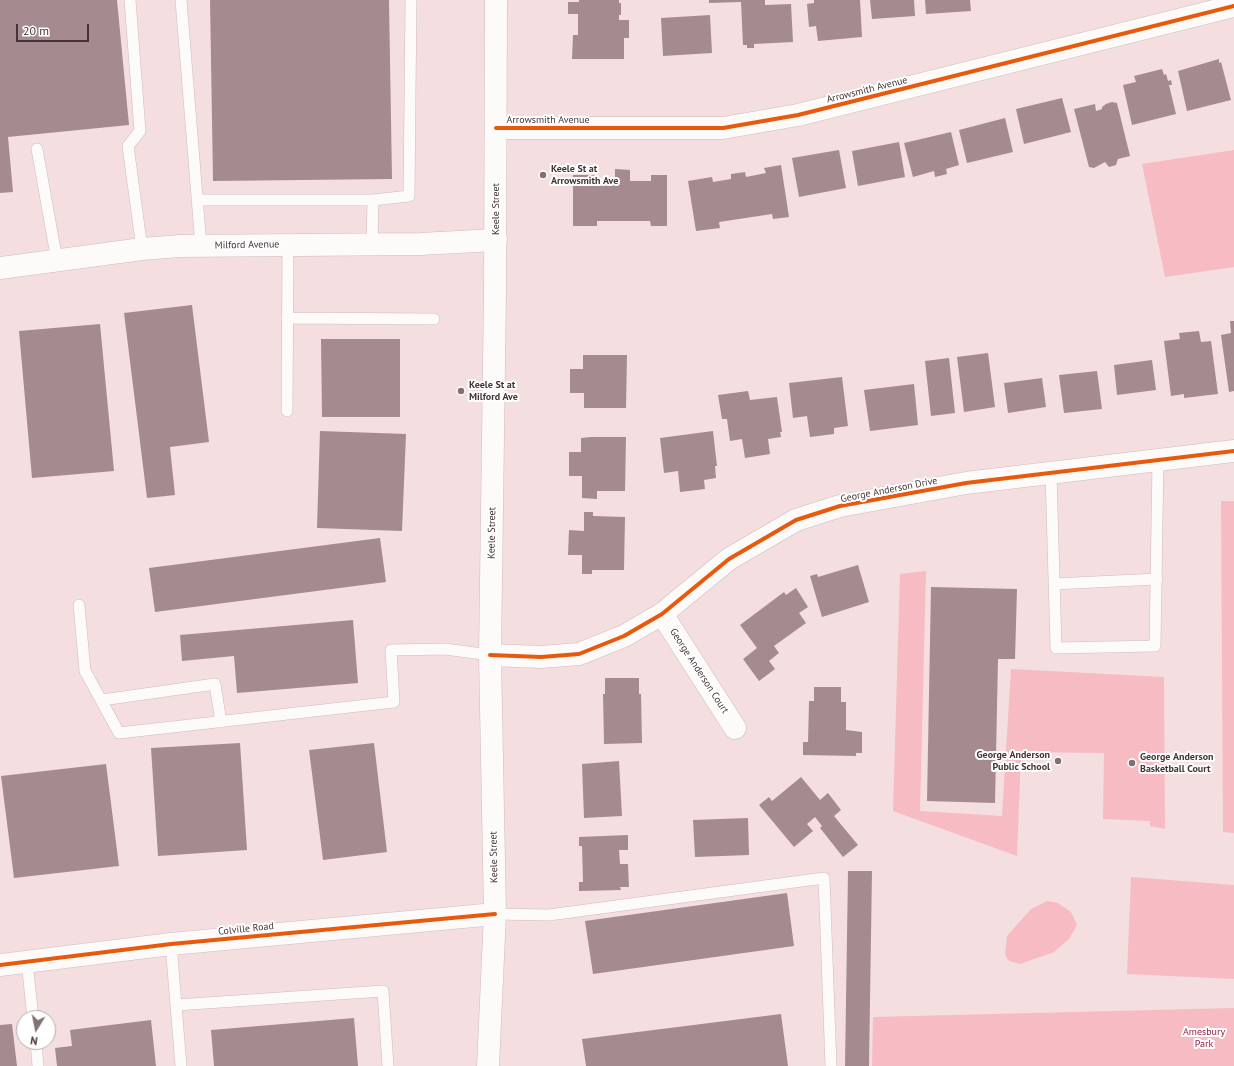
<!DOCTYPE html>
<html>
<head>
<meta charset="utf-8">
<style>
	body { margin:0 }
	#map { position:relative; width:1234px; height:1066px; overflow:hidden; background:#f4dee0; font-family:"PT Sans",sans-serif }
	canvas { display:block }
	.north { position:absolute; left:16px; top:1010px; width:40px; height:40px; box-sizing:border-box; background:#fff; border:1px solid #b4aeaf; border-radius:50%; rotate:190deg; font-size:11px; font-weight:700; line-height:16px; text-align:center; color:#443436 }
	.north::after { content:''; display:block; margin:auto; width:14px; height:18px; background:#827072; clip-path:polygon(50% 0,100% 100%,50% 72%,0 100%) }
	.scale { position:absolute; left:16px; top:24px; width:73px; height:18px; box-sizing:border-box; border:2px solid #443436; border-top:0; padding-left:5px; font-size:12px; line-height:14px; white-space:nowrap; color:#443436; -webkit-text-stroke:3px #fff; paint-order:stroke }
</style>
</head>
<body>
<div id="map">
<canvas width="1234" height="1066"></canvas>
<div class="north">N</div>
<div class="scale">20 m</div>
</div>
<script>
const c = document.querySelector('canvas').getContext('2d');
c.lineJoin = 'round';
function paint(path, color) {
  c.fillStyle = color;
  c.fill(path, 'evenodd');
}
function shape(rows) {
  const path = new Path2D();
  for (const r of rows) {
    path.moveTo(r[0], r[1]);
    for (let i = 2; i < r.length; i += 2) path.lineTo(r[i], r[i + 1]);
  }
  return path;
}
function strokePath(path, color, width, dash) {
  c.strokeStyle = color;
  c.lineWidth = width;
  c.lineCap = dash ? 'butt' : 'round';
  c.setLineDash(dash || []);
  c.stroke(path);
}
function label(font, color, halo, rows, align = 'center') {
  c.font = font + ' "PT Sans",sans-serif';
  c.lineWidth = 4;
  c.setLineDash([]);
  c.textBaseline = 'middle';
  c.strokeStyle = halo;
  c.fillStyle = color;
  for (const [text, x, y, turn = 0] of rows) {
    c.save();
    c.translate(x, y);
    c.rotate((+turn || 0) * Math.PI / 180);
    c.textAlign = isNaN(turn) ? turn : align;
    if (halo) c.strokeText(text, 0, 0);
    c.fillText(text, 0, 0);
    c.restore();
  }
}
const green = shape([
	[1234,150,1234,267,1165,277,1142,164],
	[1221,501,1234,501,1234,833,1223,832],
	[926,571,920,811,1002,816,1011,669,1164,677,1165,829,1150,826,1150,821,1103,819,1104,753,1021,752,1017,856,893,811,900,574],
	[1131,877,1234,885,1234,979,1127,974],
	[1047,901,1058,903,1071,912,1077,925,1069,939,1054,952,1020,964,1009,961,1005,955,1007,936,1031,909],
	[1234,1008,1234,1066,872,1066,873,1017]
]);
const building = shape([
	[0,0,117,0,129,125,8,137,13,192,0,193],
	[210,0,389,0,392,179,213,181],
	[579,0,619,0,619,3,621,3,621,15,619,15,619,20,629,20,629,38,624,38,624,59,572,59,573,35,578,35,578,14,568,14,568,2,579,2],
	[709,0,765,0,765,5,791,4,793,42,754,44,754,48,747,48,747,45,743,45,741,2,709,3],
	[814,0,860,0,862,37,818,41,816,26,809,27,807,4,814,3],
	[870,0,914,0,915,16,872,19],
	[925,0,970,0,971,11,926,14],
	[710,15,712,53,663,56,661,18],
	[1219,59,1219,63,1221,62,1231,100,1187,111,1178,71],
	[1162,69,1164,75,1166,74,1168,81,1171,80,1172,85,1169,85,1176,114,1132,125,1123,85,1136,82,1134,76],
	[1062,98,1071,132,1024,144,1016,109],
	[1112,102,1117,103,1130,156,1118,159,1116,165,1109,167,1105,162,1094,168,1089,167,1074,109,1095,104,1096,111,1102,109,1102,107,1106,104],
	[1005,118,1013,152,967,163,959,130],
	[951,132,959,165,946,169,947,174,935,177,934,171,913,177,904,143],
	[899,142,905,177,858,186,852,151],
	[839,150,846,188,799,197,792,158],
	[781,165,789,217,773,219,772,214,719,222,720,228,696,231,688,181,712,177,713,182,731,179,731,174,745,172,746,177,766,173,764,168],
	[615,169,630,170,630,181,651,181,651,175,667,175,667,226,651,226,650,221,597,221,597,226,573,226,573,175,596,175,596,181,615,181],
	[192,305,209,442,170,447,175,495,147,498,124,313],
	[1230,321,1234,321,1234,391,1229,392,1221,335,1231,333],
	[100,324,114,471,32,478,19,331],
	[1199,331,1201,342,1211,341,1218,394,1184,398,1184,394,1171,396,1164,341,1180,339,1179,333],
	[321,339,400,339,400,417,322,417],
	[988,353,995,407,964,412,957,357],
	[583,355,627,355,626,408,584,408,584,393,570,393,570,369,583,369],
	[949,358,955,413,931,416,925,361],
	[1152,360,1156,390,1117,395,1114,365],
	[1097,371,1102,409,1064,413,1059,375],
	[842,377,848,426,834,428,834,434,810,437,807,416,793,418,789,383],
	[1042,378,1046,407,1008,413,1004,383],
	[914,384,918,425,870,431,864,390],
	[748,391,750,400,777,397,782,432,780,432,781,437,768,439,770,454,745,458,742,439,730,441,727,419,722,419,718,395],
	[320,431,406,434,402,531,317,528],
	[713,431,717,466,715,466,716,478,704,480,705,489,680,492,678,471,664,473,660,438],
	[591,437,626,437,625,491,597,491,597,499,582,498,582,476,569,476,569,452,581,452,581,438],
	[584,512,593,512,593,516,625,517,624,570,592,570,592,574,582,574,582,555,568,555,569,530,584,531],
	[380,538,386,582,155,612,149,568],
	[858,565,869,602,822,617,810,576,817,574,818,577],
	[931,587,1017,589,1015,659,998,659,995,803,927,801],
	[796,588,808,607,799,613,806,623,774,646,779,653,769,661,775,669,759,681,743,659,757,648,740,625,784,592,786,595],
	[353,620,358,683,237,693,234,656,182,661,180,635],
	[605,678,639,678,639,694,641,694,642,743,604,744,603,694,605,694],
	[814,687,841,687,841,702,846,702,846,730,862,732,862,753,856,753,856,756,803,755,803,742,808,742,809,701,814,701],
	[240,743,247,850,158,856,151,748],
	[374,743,387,852,323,860,309,750],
	[619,761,622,816,584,818,582,764],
	[106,764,119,866,14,878,1,776],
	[801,777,820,800,828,793,841,810,834,816,858,845,843,857,820,828,822,826,815,817,807,824,813,831,794,847,759,805,769,797,772,801],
	[748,818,749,855,695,857,693,820],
	[628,835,628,850,619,850,620,864,628,864,629,887,620,887,621,890,579,891,579,882,583,882,582,846,579,846,579,837],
	[848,871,872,871,869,1066,845,1066],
	[787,893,794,946,593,974,585,921],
	[781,1014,788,1066,586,1066,582,1039],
	[354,1018,358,1066,214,1066,211,1030],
	[151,1020,156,1066,57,1066,55,1048,72,1046,70,1030],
	[12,1024,17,1066,0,1066,0,1025]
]);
const service = shape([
	[130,0,140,131,128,146,142,249],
	[181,0,201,246],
	[37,149,57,261],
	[197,200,373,200],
	[372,245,373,200,409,196,411,0],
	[287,318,434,319],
	[287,411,288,245],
	[1051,473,1056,648,1155,646,1158,460],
	[1054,584,1157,579],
	[79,605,85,671,119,733,394,702,391,650,445,649,490,655],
	[102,700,215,684,221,722],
	[495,914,549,915,824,878,831,1066],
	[171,944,181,1066],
	[27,962,33,1018],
	[176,1005,383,991,388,1066],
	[36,1042,38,1066]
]);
const minor = shape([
	[496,128,723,128,798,115,1234,6],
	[0,268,142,249,180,246,420,244,496,240],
	[662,614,735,728],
	[490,655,541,657,579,654,624,636,662,614,729,559,796,520,840,506,966,483,1234,451],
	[0,965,171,944,495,914]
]);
const secondary = shape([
	[488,1066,495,914,490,655,495,292,496,0]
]);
const cycleway = shape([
	[496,128,723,128,798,115,1234,6],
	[490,655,541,657,579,654,624,636,662,614,729,559,796,520,840,506,966,483,1234,451],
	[0,965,171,944,495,914]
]);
const markers = [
	[543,175,4,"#827072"],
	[461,391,4,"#827072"],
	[1058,761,4,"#827072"],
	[1132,763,4,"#827072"]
];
const streetNames = [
	["Arrowsmith Avenue",867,90,-14],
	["Arrowsmith Avenue",548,120],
	["Keele Street",496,209,-90],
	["Milford Avenue",247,245,-1],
	["George Anderson Drive",889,490,-11],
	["Keele Street",492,533,-89],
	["George Anderson Court",699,671,57],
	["Keele Street",494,857,-91],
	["Colville Road",246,929,-6]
];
const poiNames = [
	["Keele St at",551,169],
	["Arrowsmith Ave",551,181],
	["Keele St at",469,385],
	["Milford Ave",469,397],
	["George Anderson",1050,755,"right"],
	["Public School",1050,767,"right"],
	["George Anderson",1140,757],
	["Basketball Court",1140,769]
];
const parkNames = [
	["Amesbury",1204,1032],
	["Park",1204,1044]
];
paint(green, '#f7bbc3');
paint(building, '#a58b90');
strokePath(service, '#cdbcbd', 12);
strokePath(minor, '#cdbcbd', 23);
strokePath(secondary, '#cdbcbd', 23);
strokePath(service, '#fdfafa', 11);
strokePath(minor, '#fdfafa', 22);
strokePath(secondary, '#fdfafa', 22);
strokePath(cycleway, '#e8590c', 4);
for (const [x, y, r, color] of markers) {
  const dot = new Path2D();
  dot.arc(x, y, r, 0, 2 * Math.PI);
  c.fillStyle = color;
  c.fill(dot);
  strokePath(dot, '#fff', 1.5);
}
label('10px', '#443436', '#fff', streetNames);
label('bold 10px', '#443436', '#fff', poiNames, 'left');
label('10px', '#921e3e', '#fff', parkNames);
</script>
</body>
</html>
